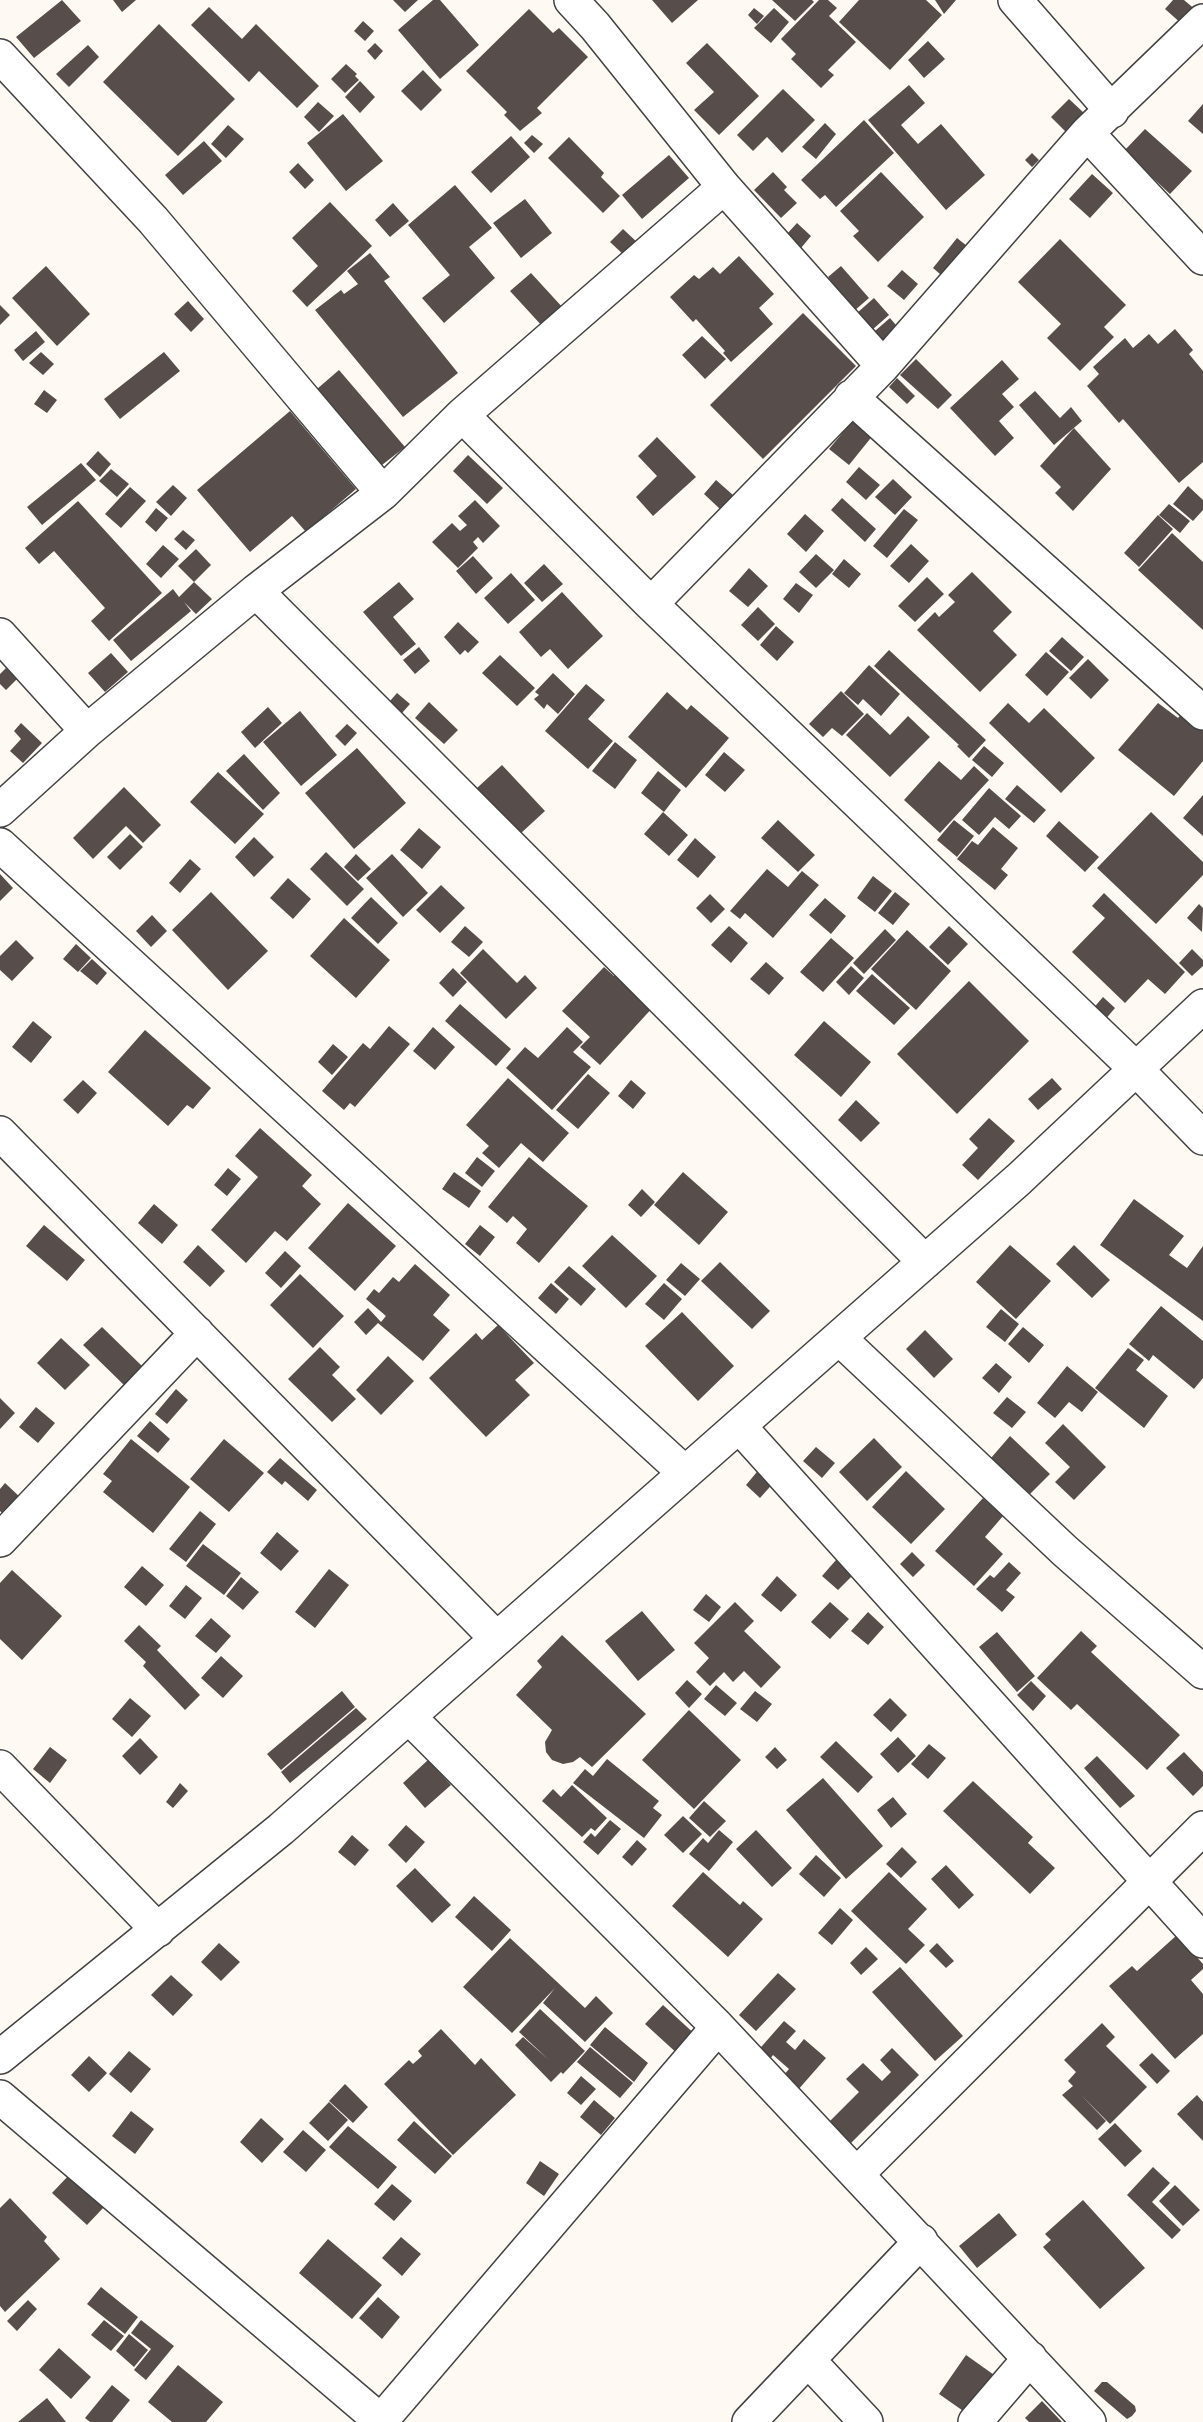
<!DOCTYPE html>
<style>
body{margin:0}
canvas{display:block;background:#fef9f2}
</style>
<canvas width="1203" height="2422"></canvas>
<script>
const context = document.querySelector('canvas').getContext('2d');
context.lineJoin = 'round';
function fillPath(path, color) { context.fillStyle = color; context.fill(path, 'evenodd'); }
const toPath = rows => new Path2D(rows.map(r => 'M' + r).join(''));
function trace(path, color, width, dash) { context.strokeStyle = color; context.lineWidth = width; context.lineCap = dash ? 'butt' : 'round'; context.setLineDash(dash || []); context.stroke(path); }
fillPath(toPath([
 [62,0,81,21,34,58,16,37],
 [113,0,136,0,122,12],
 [393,0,418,0,405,12],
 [433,0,440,0,479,45,440,79,398,30],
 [652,0,698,0,672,23],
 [772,0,812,0,814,2,795,21],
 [819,0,828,0,837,8,829,16,856,42,828,70,834,75,821,88,791,59,796,54,781,39],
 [859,0,926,0,942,15,890,70,839,22],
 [935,0,956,0,944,14],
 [1173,0,1184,0,1197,11,1183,25,1165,9],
 [209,7,242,39,256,24,319,86,297,108,259,71,249,82,191,25],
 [754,8,764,16,757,24,748,15],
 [774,8,789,22,771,43,754,28],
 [529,9,553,33,559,28,588,57,537,108,542,113,520,131,504,115,507,112,466,71],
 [363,21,374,31,365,41,354,31],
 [159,24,235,99,178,156,103,82],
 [928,41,945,59,924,78,908,60],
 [375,43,383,51,375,60,367,51],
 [707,43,759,96,719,135,694,110,714,92,686,63],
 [88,45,99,57,69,87,56,74],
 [346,64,357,74,355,76,359,80,345,93,331,79],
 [423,70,442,90,421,111,401,91],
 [360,81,375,97,360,113,345,97],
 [909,85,925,103,901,125,918,144,941,124,985,175,946,210,868,120],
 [783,89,815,120,782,153,767,137,753,151,737,135],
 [1069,99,1084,113,1066,132,1051,117],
 [318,102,334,116,319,132,304,117],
 [1203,104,1203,134,1188,121],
 [343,114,383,161,346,191,307,143],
 [864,120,894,153,836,207,825,195,820,199,801,180],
 [825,123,836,134,816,159,802,147],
 [228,125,244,139,226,158,211,144],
 [1145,129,1192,171,1170,194,1124,151],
 [532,135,543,144,534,153,524,143],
 [511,136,530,157,491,193,471,172],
 [569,137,604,173,601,177,620,196,603,213,548,158],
 [204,141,222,161,183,195,165,175],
 [1032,153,1039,160,1032,167,1025,160],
 [669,155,689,178,642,219,622,195],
 [298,163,314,180,305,189,289,172],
 [773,172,787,187,784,190,797,203,781,218,754,190],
 [881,172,924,217,878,262,853,236,859,231,840,211],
 [1092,174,1113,193,1090,218,1069,199],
 [455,185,492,228,469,247,495,278,444,323,422,298,450,275,408,225],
 [525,199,552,233,521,258,493,223],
 [330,202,372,246,307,307,292,291,318,266,292,238],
 [393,203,409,221,390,237,375,220],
 [797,223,811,236,801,248,786,235],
 [623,229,639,244,626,257,610,242],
 [957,238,972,250,947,280,933,268],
 [1060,239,1126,305,1104,327,1114,337,1080,371,1047,338,1061,324,1018,282],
 [370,253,390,277,384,281,458,373,403,417,315,310,341,290,344,294,358,284,347,271],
 [739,256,774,294,759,308,773,324,731,362,723,353,725,351,696,319,693,322,670,297,694,275,699,279,713,267,720,274],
 [46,266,90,314,57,346,12,298],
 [841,266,869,298,854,311,828,277],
 [902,270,918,284,904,300,887,286],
 [531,273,564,309,543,327,510,291],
 [874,298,889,315,872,330,857,313],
 [188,301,204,319,191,332,174,314],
 [0,305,10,315,0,325],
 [803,313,856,366,763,459,710,405],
 [890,318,901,331,879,350,868,337],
 [1175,329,1193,350,1189,354,1203,371,1203,462,1179,483,1123,419,1119,423,1087,386,1099,374,1093,367,1125,338,1133,348,1149,334,1158,344],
 [36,331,45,342,23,361,14,350],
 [702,336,726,359,705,379,682,355],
 [41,352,54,364,43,375,29,363],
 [164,352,180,371,120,419,104,399],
 [916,359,952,395,938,409,900,375],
 [1002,360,1019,379,1002,394,1014,407,999,421,1014,438,995,456,950,408],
 [339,370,405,447,382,465,317,389],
 [897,378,915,396,907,404,889,387],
 [44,390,57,400,47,413,34,404],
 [1035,391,1060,418,1071,407,1082,421,1054,445,1019,405],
 [290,411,356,489,306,532,292,516,250,552,197,490],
 [855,418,874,434,849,465,829,449],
 [1074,428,1111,469,1073,511,1055,493,1061,487,1040,466],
 [657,437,696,477,653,516,636,497,657,476,638,456],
 [98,451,111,464,100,477,86,464],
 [468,455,503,488,487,504,453,471],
 [81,463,96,480,42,525,27,507],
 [859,467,880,485,866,500,846,482],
 [111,469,129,484,117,497,99,481],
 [893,479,912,497,895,515,875,497],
 [716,480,733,495,720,509,704,494],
 [173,485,187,498,171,516,156,502],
 [1188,486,1203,500,1203,510,1193,521,1173,504],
 [130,487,146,501,121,528,105,514],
 [842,498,876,529,865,542,831,510],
 [475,500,500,526,483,543,478,537,473,542,478,548,458,568,432,542,452,523,460,531,467,525,458,516],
 [78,501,162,593,109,641,91,621,105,608,54,551,39,564,25,548],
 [1169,504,1190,521,1180,533,1159,515],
 [156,508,168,518,156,532,145,522],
 [904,509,918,520,887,558,873,546],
 [805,514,824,531,806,552,787,534],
 [1158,515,1173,529,1139,567,1124,553],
 [183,530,195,540,186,550,174,539],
 [1172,533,1203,562,1203,630,1138,570],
 [911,544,929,561,909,583,890,566],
 [163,545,179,559,161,578,146,564],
 [196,549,211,565,194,582,178,566],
 [816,554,834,570,816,588,799,572],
 [473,556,493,578,476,594,456,571],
 [844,559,861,574,849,588,832,574],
 [544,564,563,584,542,602,524,583],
 [749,568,768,586,748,607,729,591],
 [972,572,1012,612,993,631,1017,655,980,692,917,630,935,612,939,617,955,602,948,595],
 [511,573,535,600,508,624,484,598],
 [927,577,944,594,915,622,898,606],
 [194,582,212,599,196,614,184,602,191,611,131,661,113,640,173,589,179,597],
 [399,582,414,599,393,617,416,644,401,656,363,612],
 [796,583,813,595,799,613,783,599],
 [562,592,603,636,568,669,550,649,541,657,519,632],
 [758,607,775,624,758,641,741,625],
 [458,622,479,642,468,653,465,650,460,655,444,637],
 [776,626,794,642,777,661,760,645],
 [1062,637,1084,657,1071,671,1049,651],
 [419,647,430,661,415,674,403,660],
 [889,650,986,740,969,758,957,746,959,745,874,666],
 [1046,652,1069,672,1047,696,1025,675],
 [111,653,128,672,105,692,88,673],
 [500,655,535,688,517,706,482,673],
 [1088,659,1109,680,1091,699,1069,678],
 [869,665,900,694,881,716,863,699,858,705,844,693],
 [6,668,17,679,6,690,0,684,0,674],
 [553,673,575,694,558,714,547,704,544,709,534,699,539,695,535,692],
 [586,684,605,700,588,719,613,741,588,769,545,731],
 [841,691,864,714,842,736,832,728,823,737,809,724],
 [667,692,687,710,691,705,729,738,686,788,628,737],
 [397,693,410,704,402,713,390,701],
 [429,702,458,730,444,744,415,718],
 [1008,703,1029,723,1044,708,1095,758,1061,793,989,723],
 [1158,703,1178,718,1185,710,1203,726,1203,761,1174,796,1118,750],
 [268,707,282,723,255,748,241,732],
 [300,711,337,755,301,786,263,742],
 [867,713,890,735,908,716,930,737,890,777,846,735],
 [21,723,42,743,23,763,10,751,21,739,14,731],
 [347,724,357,733,345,746,335,736],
 [615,742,637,760,615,789,592,771],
 [984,746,1004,763,992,777,972,760],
 [357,748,406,803,354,849,305,793],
 [724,752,745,770,725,792,705,775],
 [244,754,280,793,263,810,226,771],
 [939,761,961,780,974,766,989,780,940,833,904,800],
 [502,765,545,811,520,834,477,788],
 [658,771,681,790,664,812,641,793],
 [218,772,264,814,235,844,190,802],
 [1017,785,1046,810,1034,823,1005,799],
 [124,787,161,825,143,843,126,826,93,859,73,838],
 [989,788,1021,816,1009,829,995,817,979,835,962,820],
 [1203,795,1203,836,1183,818],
 [663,812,688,835,669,856,644,834],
 [1151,812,1203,862,1203,875,1156,924,1097,868],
 [778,820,815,855,798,872,761,838],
 [954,820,974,836,957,857,937,840],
 [1059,821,1099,857,1085,872,1046,836],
 [993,827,1018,848,1001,869,1008,875,995,890,957,859,972,841,978,845],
 [419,828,441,847,422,869,400,850],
 [130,834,143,847,120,870,107,857],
 [254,837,274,857,254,877,235,857],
 [695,838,716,857,698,878,677,860],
 [326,852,364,889,347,906,310,869],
 [356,854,371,869,358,881,344,867],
 [392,854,428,893,403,917,366,878],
 [190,859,201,869,180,893,169,883],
 [767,869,788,887,802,871,819,885,773,938,745,913,740,919,730,911],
 [0,874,13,888,0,901],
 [873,876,892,891,875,912,857,898],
 [288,878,311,899,293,919,270,898],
 [441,885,465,908,440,933,416,910],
 [211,892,268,951,228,990,172,930],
 [895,892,910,904,893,925,878,913],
 [1104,893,1185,972,1165,994,1148,979,1125,1003,1072,952,1105,918,1092,906],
 [710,894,725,909,711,923,696,908],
 [371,897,398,923,378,944,351,918],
 [825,898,846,916,831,934,809,915],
 [1199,904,1203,908,1202,932,1187,918],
 [152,915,167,931,151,947,136,931],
 [344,918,390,960,356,998,310,956],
 [465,926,483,942,469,957,451,942],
 [729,926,748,943,731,963,711,945],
 [949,926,968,944,948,965,929,947],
 [885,929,896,940,864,974,853,963],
 [907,930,951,971,916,1010,871,969],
 [831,938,854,958,823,992,800,972],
 [16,940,34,958,12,981,0,970,0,956],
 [76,944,91,958,78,972,63,959],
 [483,949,517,983,525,975,537,988,506,1019,460,973],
 [1192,949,1203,960,1203,966,1192,976,1179,963],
 [92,959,107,973,97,985,80,971],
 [766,962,784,978,769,995,750,979],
 [851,966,864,978,849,995,836,982],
 [604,967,614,976,618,971,655,1005,600,1065,580,1047,590,1037,562,1011],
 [453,968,467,982,453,997,439,983],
 [872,974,910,1008,894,1025,856,991],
 [969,981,1029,1041,957,1114,897,1054],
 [1103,997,1115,1008,1104,1021,1091,1011],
 [460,1004,511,1049,496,1066,445,1021],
 [33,1021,52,1037,31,1063,12,1047],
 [824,1021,871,1062,841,1097,794,1055],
 [389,1026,410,1044,355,1107,350,1103,344,1110,322,1091,363,1043,370,1049],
 [433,1027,455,1047,435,1070,413,1051],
 [567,1027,583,1042,573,1052,591,1067,552,1110,506,1068,525,1047,538,1058],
 [145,1030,211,1088,193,1109,187,1105,168,1126,108,1072],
 [333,1044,348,1057,332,1075,318,1062],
 [588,1074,610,1093,578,1129,556,1110],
 [508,1078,569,1133,543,1162,521,1143,499,1168,482,1153,489,1146,466,1125],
 [1052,1078,1062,1089,1038,1110,1028,1099],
 [83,1080,97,1093,78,1114,63,1100],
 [631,1080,646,1093,633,1109,618,1096],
 [856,1100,880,1123,861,1142,838,1120],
 [989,1118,1015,1141,978,1180,962,1165,978,1148,969,1139],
 [260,1128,312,1175,302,1186,321,1204,287,1241,275,1231,246,1263,211,1230,258,1177,235,1156],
 [477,1157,495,1171,482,1187,465,1173],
 [529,1157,588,1206,539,1263,516,1243,527,1229,513,1216,507,1223,488,1207],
 [228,1168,241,1179,227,1196,214,1185],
 [454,1172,481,1191,469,1208,442,1189],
 [683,1172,728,1212,699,1245,654,1205],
 [642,1189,655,1202,641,1217,628,1205],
 [1134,1199,1184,1236,1169,1255,1187,1268,1203,1246,1203,1321,1100,1245],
 [348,1203,396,1246,355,1291,308,1248],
 [154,1204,178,1225,162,1244,138,1223],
 [44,1225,85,1260,67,1281,26,1246],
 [480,1225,495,1237,480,1256,465,1244],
 [612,1235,657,1276,626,1308,582,1266],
 [198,1245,225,1271,210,1287,183,1262],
 [1010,1245,1051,1281,1016,1319,976,1282],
 [1074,1245,1110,1280,1092,1298,1056,1264],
 [285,1251,301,1266,281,1288,265,1273],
 [720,1262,770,1311,752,1329,701,1281],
 [681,1263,700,1279,685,1296,666,1280],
 [415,1264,450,1295,433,1315,450,1330,423,1361,378,1323,366,1335,354,1322,368,1308,381,1322,386,1316,366,1299,374,1289,379,1293,393,1277,399,1282],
 [569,1266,596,1289,581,1306,554,1282],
 [300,1274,344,1316,313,1348,270,1305],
 [551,1283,569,1299,556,1314,538,1298],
 [664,1283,682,1299,664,1320,645,1304],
 [1161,1306,1203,1341,1203,1378,1194,1389,1153,1355,1149,1361,1129,1344],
 [1001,1309,1019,1324,1005,1342,986,1327],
 [682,1312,734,1366,698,1401,645,1346],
 [498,1325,534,1363,515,1380,530,1395,486,1437,429,1378,476,1333,482,1340],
 [102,1327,142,1366,124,1385,83,1345],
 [1023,1327,1044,1345,1029,1363,1008,1344],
 [925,1330,953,1359,934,1378,906,1349],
 [61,1338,90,1365,65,1390,37,1363],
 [320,1347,340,1367,332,1375,356,1399,332,1422,288,1379],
 [1128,1348,1144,1360,1136,1370,1168,1396,1144,1428,1095,1388],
 [388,1356,414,1381,381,1415,356,1390],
 [996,1363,1012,1377,999,1393,982,1378],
 [1067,1366,1098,1392,1082,1412,1069,1402,1055,1418,1037,1403],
 [176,1389,188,1400,167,1424,155,1414],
 [1007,1397,1026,1412,1012,1428,993,1413],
 [0,1398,15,1413,0,1429],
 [36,1407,55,1423,38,1443,19,1427],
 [150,1421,170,1439,158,1453,137,1436],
 [1063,1424,1106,1467,1074,1500,1055,1482,1070,1467,1045,1443],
 [1010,1436,1050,1474,1030,1494,991,1458],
 [874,1438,902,1467,867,1501,839,1472],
 [131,1439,190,1487,153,1533,103,1492,112,1481,103,1474],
 [224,1439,264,1473,229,1512,190,1479],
 [816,1447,835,1463,822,1478,803,1461],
 [280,1458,317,1490,308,1501,285,1481,282,1485,267,1472],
 [761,1467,776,1480,760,1498,746,1485],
 [906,1471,945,1509,911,1544,872,1507],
 [5,1483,21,1498,4,1515,0,1511,0,1489],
 [983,1498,1003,1516,985,1537,1003,1554,974,1586,935,1551],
 [200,1511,216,1524,186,1562,169,1549],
 [277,1532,299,1551,281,1571,260,1553],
 [203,1544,241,1573,224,1595,186,1566],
 [912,1552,925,1565,913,1577,900,1564],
 [836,1560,852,1576,838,1590,822,1576],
 [1009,1562,1021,1573,1006,1590,1015,1597,1002,1612,976,1589,990,1575,994,1578],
 [142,1566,164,1585,146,1606,124,1587],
 [329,1569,349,1585,315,1628,295,1612],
 [12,1570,62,1616,22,1660,0,1639,0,1583],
 [777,1576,797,1595,781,1612,761,1595],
 [241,1577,259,1592,243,1610,226,1596],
 [186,1585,202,1598,185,1619,169,1606],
 [706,1594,721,1607,709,1622,693,1610],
 [735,1602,754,1621,744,1631,781,1667,761,1688,744,1671,733,1682,724,1672,710,1686,696,1672,709,1658,694,1643],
 [830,1602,849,1619,830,1639,811,1622],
 [642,1611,675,1650,638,1681,605,1641],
 [868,1612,884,1627,868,1645,851,1631],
 [211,1618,231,1636,216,1653,195,1636],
 [139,1625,161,1646,157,1650,200,1695,185,1710,143,1666,146,1662,124,1641],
 [1081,1631,1097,1646,1091,1652,1180,1735,1147,1770,1077,1704,1071,1710,1037,1678],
 [997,1632,1035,1676,1017,1692,979,1647],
 [562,1635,646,1714,592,1767,580,1757,573,1762,563,1764,552,1760,546,1752,545,1742,552,1730,516,1695,542,1667,537,1661],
 [221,1656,243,1676,223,1698,201,1678],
 [687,1680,702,1694,689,1708,675,1693],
 [1031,1681,1046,1696,1033,1711,1017,1695],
 [716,1685,737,1703,725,1716,704,1699],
 [342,1691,355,1707,281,1770,267,1754],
 [755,1691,772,1704,757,1722,740,1709],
 [130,1698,151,1716,132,1737,112,1719],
 [890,1698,907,1715,891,1732,873,1715],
 [356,1708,367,1719,290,1783,281,1772],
 [689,1710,741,1760,694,1809,642,1760],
 [898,1737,916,1756,898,1773,880,1754],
 [140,1738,158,1757,140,1775,122,1756],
 [836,1741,873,1777,858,1793,820,1757],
 [929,1744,946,1758,928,1779,911,1764],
 [50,1747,67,1760,50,1783,33,1769],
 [775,1747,787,1760,777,1769,765,1757],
 [1184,1752,1203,1772,1203,1786,1193,1796,1166,1768],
 [1097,1756,1135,1796,1120,1808,1084,1768],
 [607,1759,659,1801,653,1808,662,1815,644,1838,573,1783,585,1769,593,1776],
 [428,1760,451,1785,425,1808,403,1783],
 [823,1778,883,1846,846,1879,786,1810],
 [973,1781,1033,1837,1028,1843,1055,1868,1030,1894,943,1811],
 [180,1783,188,1791,173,1808,166,1802],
 [572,1785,607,1818,595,1831,591,1828,582,1837,542,1801,553,1789,561,1797],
 [893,1797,907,1814,891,1828,877,1810],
 [704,1801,726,1821,710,1837,689,1818],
 [683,1816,702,1834,683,1853,664,1835],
 [610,1820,621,1829,598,1855,583,1842,591,1833,595,1837],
 [406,1825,425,1842,406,1863,388,1845],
 [719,1830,733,1842,709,1871,689,1854,703,1838,708,1843],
 [756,1830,792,1868,772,1887,736,1849],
 [352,1835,369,1850,355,1866,338,1852],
 [637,1840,647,1849,632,1866,622,1857],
 [902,1847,917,1862,901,1878,886,1864],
 [816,1855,841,1878,824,1897,799,1874],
 [946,1865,974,1895,959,1909,931,1879],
 [415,1868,451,1905,432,1923,396,1886],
 [703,1872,740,1905,743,1901,763,1919,728,1957,672,1906],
 [889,1872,927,1909,908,1929,925,1945,906,1964,851,1911],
 [474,1896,511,1930,492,1951,455,1917],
 [840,1908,853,1920,832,1945,818,1933],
 [1177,1935,1203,1964,1203,1969,1191,1980,1203,1994,1203,2034,1175,2059,1109,1986,1132,1966,1137,1971],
 [510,1938,585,2008,596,1996,613,2013,585,2042,543,2003,555,1988,512,2033,463,1987],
 [219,1943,240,1962,221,1981,201,1962],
 [937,1943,954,1961,946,1968,929,1951],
 [866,1947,878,1959,861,1975,850,1963],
 [900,1967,963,2036,935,2061,872,1992],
 [778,1973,796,1989,756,2031,739,2015],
 [171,1975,193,1995,173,2016,151,1995],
 [663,2005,698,2037,680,2056,645,2024],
 [540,2009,585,2051,563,2074,561,2072,551,2082,515,2045,523,2037,549,2060,519,2032],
 [784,2021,796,2031,786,2042,795,2050,804,2039,826,2058,797,2091,782,2077,789,2069,773,2055,766,2064,755,2054],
 [1102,2023,1115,2037,1106,2046,1147,2087,1110,2124,1081,2095,1106,2121,1097,2130,1062,2095,1073,2086,1068,2081,1076,2072,1064,2060],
 [605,2027,648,2063,634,2082,590,2045],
 [441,2029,475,2065,481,2058,516,2095,453,2155,384,2084,409,2060,413,2064,422,2056,418,2051],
 [590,2047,633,2083,620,2098,577,2062],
 [892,2048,919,2075,848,2146,827,2124,859,2092,846,2079,863,2063,882,2081,891,2072,880,2060],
 [129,2051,151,2069,131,2093,109,2074],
 [1152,2053,1170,2071,1157,2084,1139,2065],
 [89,2056,107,2073,89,2092,71,2075],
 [581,2076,596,2089,581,2105,567,2093],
 [345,2084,368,2107,353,2123,329,2101],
 [1197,2095,1203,2102,1203,2141,1177,2114],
 [594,2100,615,2118,601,2135,580,2117],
 [329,2102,348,2120,328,2141,309,2123],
 [131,2111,154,2129,135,2154,112,2136],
 [261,2118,284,2139,262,2163,240,2142],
 [414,2121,452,2156,435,2174,397,2140],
 [1115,2123,1142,2151,1125,2167,1098,2139],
 [348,2126,397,2167,378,2189,329,2147],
 [303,2130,326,2150,306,2172,283,2152],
 [540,2161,559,2174,544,2196,526,2183],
 [1153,2167,1170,2183,1152,2202,1181,2230,1172,2239,1127,2195],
 [69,2175,104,2207,87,2225,52,2193],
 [392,2184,412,2201,394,2221,374,2204],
 [1175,2185,1200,2210,1183,2226,1159,2201],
 [10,2198,47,2237,44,2241,60,2259,5,2312,0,2306,0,2208],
 [1083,2200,1145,2268,1100,2309,1043,2247,1051,2240,1045,2234],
 [999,2213,1017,2235,977,2268,959,2246],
 [401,2237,421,2254,402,2276,382,2258],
 [328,2239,382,2285,352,2319,299,2273],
 [101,2287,138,2317,125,2334,87,2304],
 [378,2297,400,2317,382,2339,359,2318],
 [28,2300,37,2309,17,2331,7,2321],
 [104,2320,124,2336,111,2351,91,2335],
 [141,2320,174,2346,146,2380,134,2370,151,2349,131,2333],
 [129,2334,148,2350,134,2367,116,2351],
 [59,2348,91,2377,71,2399,39,2370],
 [966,2355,997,2377,969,2415,939,2394],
 [178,2365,223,2402,206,2422,172,2422,148,2402],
 [1102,2382,1107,2382,1135,2406,1136,2411,1132,2416,1127,2419,1094,2391],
 [112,2385,130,2400,112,2422,90,2422,85,2418],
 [47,2398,66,2422,18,2422],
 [1042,2401,1062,2422,1029,2422,1025,2418]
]), '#574e4c');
const minor = toPath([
 [571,0,595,26,724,187,883,366],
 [1015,0,1112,111],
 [0,56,153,220,383,493],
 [1087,133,1203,258],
 [851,397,1203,713],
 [462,415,651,604,1136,1069,1203,1138],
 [256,591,925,1262],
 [651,604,883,366,1087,133,1203,21],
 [0,635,87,731],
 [0,810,87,731,256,591,383,493,462,415,724,187],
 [0,845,685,1473],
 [0,1133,497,1639],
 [839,1338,1065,1551,1203,1672],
 [739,1426,1203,1941],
 [0,1540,197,1333],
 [409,1717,718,2027,1089,2422],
 [0,1767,158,1930],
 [0,2057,281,1829,1019,1179,1203,1006],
 [0,2097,382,2422],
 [858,2173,1203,1828],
 [808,2360,866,2422],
 [380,2422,718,2027],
 [749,2422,921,2241],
 [975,2422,1030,2358]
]);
trace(minor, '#424242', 36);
trace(minor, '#fff', 33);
</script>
